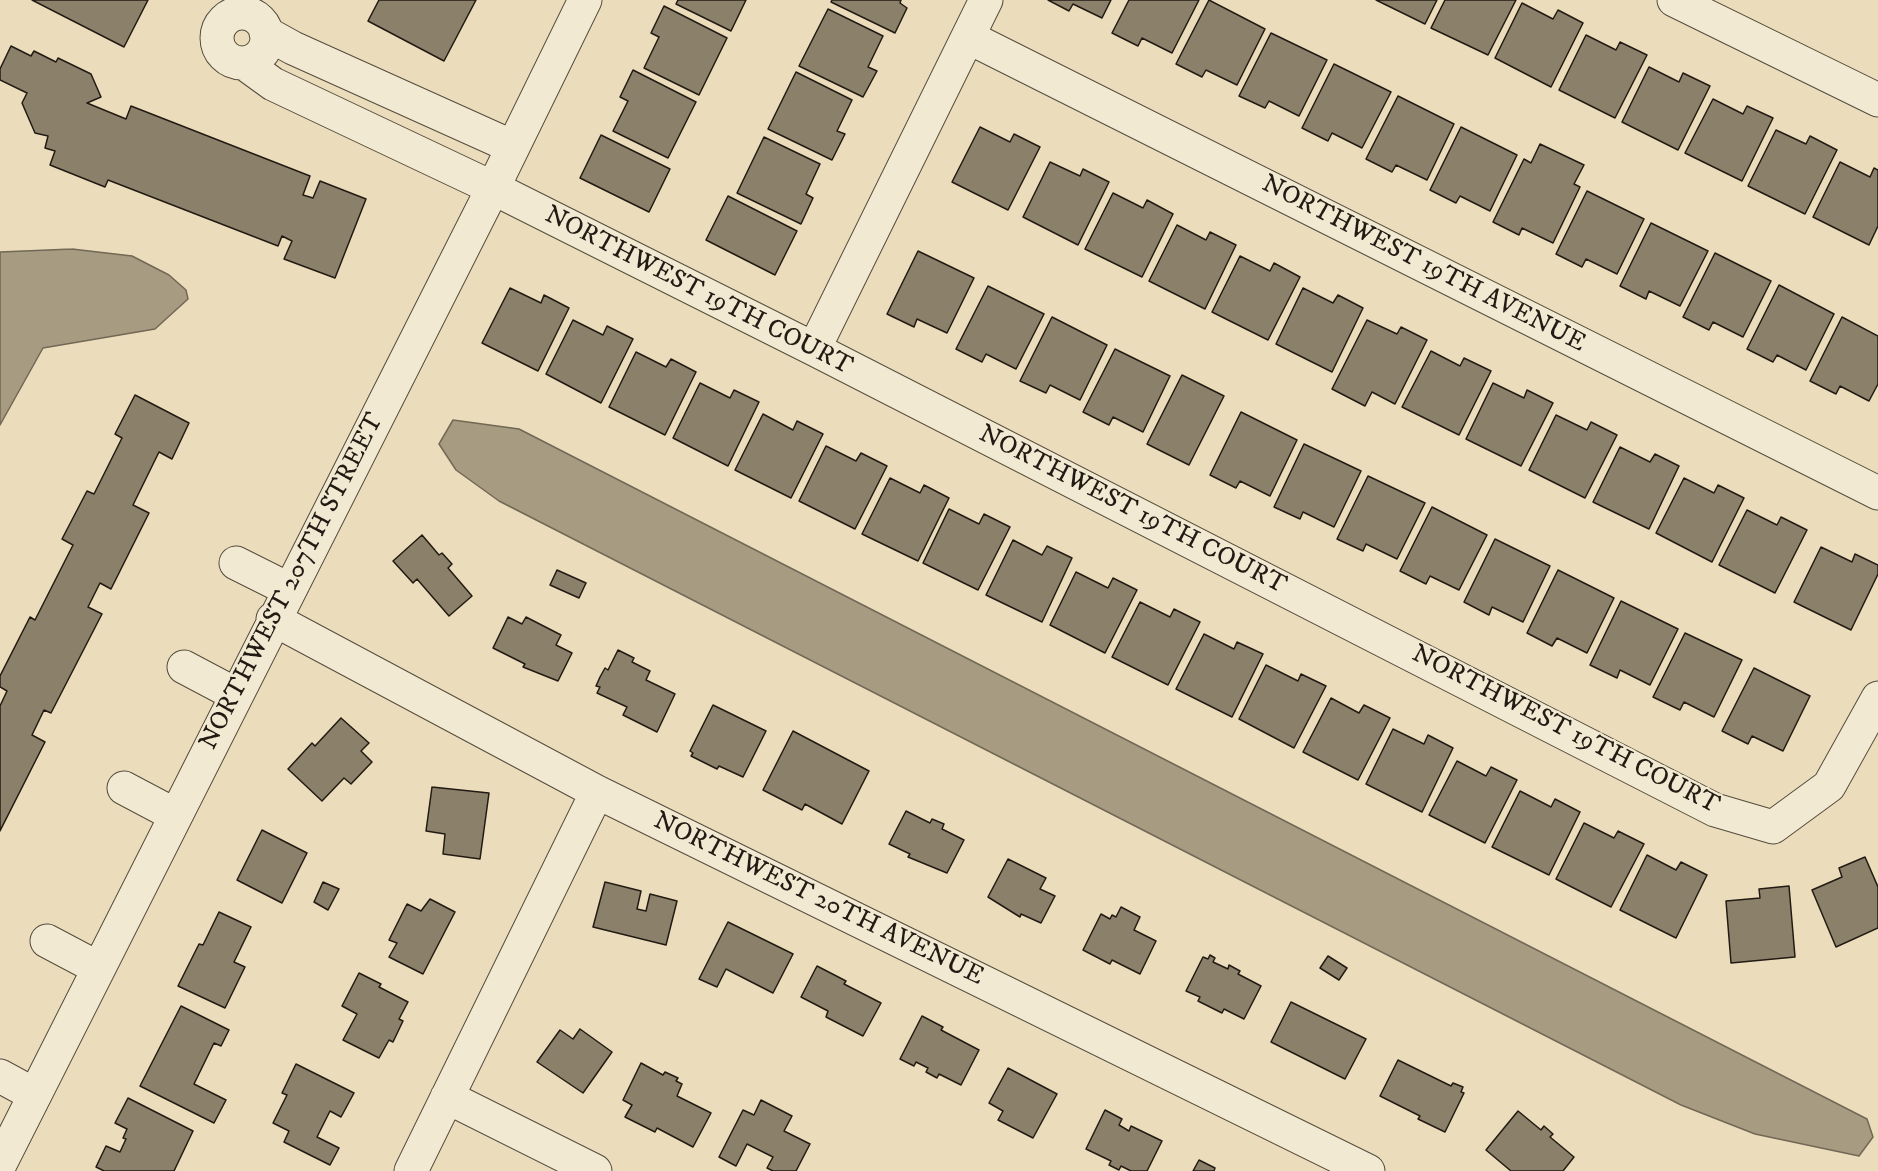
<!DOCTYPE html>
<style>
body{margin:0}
canvas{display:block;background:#ebddbb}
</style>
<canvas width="1878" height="1171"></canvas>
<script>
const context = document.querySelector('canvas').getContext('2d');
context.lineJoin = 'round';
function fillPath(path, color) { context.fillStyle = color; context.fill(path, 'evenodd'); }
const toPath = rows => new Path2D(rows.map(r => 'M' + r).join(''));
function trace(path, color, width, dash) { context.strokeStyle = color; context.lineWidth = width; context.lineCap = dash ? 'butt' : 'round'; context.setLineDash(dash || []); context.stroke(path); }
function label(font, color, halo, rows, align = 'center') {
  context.font = font + ' "IM FELL DW Pica",serif'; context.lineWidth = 4.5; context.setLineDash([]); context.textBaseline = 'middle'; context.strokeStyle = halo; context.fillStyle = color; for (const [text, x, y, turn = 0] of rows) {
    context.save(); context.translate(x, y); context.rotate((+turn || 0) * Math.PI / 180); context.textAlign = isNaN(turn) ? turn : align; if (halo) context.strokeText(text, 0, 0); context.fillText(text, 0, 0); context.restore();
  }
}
const water = toPath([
 [72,249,132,256,169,275,186,290,188,299,155,329,43,348,0,425,0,252,72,249],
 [453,420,519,429,1867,1119,1873,1137,1859,1156,1755,1134,1681,1105,499,501,456,470,439,444,453,420]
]);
fillPath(water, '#a79b82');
trace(water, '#726856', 1.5);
const building = toPath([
 [32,0,148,0,124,47,32,0],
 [379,0,476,0,444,61,368,21,379,0],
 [678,0,746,0,731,31,676,4,678,0],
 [832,0,901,0,900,3,907,8,895,33,831,2,832,0],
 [1048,0,1111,0,1102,18,1073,4,1069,11,1048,0],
 [1129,0,1199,0,1172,53,1142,38,1138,46,1112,33,1129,0],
 [1209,0,1265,29,1237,85,1206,70,1202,77,1176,64,1209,0],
 [1376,0,1437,0,1425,24,1376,0],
 [1445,0,1516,0,1488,55,1431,28,1445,0],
 [1522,3,1553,19,1558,10,1583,23,1551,87,1495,58,1522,3],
 [664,6,727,38,699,95,644,68,659,37,651,33,664,6],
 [828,9,883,36,868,67,877,71,863,97,799,66,828,9],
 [1271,33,1327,60,1299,116,1269,101,1265,108,1239,96,1271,33],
 [1586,35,1616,50,1620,42,1647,55,1615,118,1559,90,1586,35],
 [11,46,31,56,34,51,56,62,58,58,91,74,101,97,87,103,126,119,131,106,310,176,303,195,313,198,320,181,366,199,335,278,284,259,292,241,282,236,278,246,108,180,105,187,50,165,55,151,45,148,48,136,35,133,22,103,27,93,0,80,0,69,11,46],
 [1334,64,1391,92,1362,148,1332,133,1328,141,1302,128,1334,64],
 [1649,67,1679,82,1683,73,1710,86,1678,150,1622,122,1649,67],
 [633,70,696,102,668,158,613,131,628,101,620,97,633,70],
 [796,72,852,100,837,131,845,134,832,160,768,129,796,72],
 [1398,96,1454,124,1427,180,1396,165,1392,172,1366,159,1398,96],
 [1713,99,1743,114,1747,106,1773,118,1742,181,1685,153,1713,99],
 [980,127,1010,142,1014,134,1040,147,1008,210,952,182,980,127],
 [1461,127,1517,155,1490,211,1460,196,1456,203,1430,190,1461,127],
 [1776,130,1806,144,1810,136,1837,150,1805,214,1748,186,1776,130],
 [601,135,670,169,649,212,580,178,601,135],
 [764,137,820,164,806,194,813,198,801,224,737,193,764,137],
 [1540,144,1584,165,1574,184,1580,187,1553,243,1522,228,1519,235,1493,222,1524,159,1531,163,1540,144],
 [1050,162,1080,176,1083,169,1109,182,1078,245,1023,217,1050,162],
 [1840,162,1870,177,1874,168,1878,170,1878,226,1869,245,1813,217,1840,162],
 [1587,191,1644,219,1617,274,1586,259,1582,267,1556,254,1587,191],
 [1113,193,1143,208,1147,200,1173,214,1142,277,1085,249,1113,193],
 [728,196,797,231,775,275,706,240,728,196],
 [1651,223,1708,251,1680,306,1649,291,1646,299,1620,286,1651,223],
 [1177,225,1206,240,1210,232,1236,245,1205,309,1149,281,1177,225],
 [918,251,974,278,947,333,917,319,914,327,887,314,918,251],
 [1715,253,1771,281,1743,337,1713,322,1709,330,1683,317,1715,253],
 [1240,256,1270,271,1274,263,1300,277,1268,340,1212,312,1240,256],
 [1779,285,1834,314,1806,370,1777,355,1773,362,1747,349,1779,285],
 [988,286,1044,314,1016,369,986,354,982,362,956,349,988,286],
 [510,288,541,303,544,295,569,308,538,371,482,343,510,288],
 [1303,288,1333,303,1338,295,1363,308,1332,372,1276,344,1303,288],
 [1052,317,1107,345,1080,400,1050,385,1046,393,1020,381,1052,317],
 [1842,317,1878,336,1878,384,1869,401,1840,386,1836,394,1810,381,1842,317],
 [573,320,603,335,607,326,633,339,601,403,546,374,573,320],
 [1367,320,1397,334,1401,327,1427,340,1395,404,1372,392,1365,406,1332,389,1367,320],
 [1115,349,1170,376,1143,432,1113,417,1109,425,1083,412,1115,349],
 [1431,351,1460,366,1464,358,1491,371,1459,435,1402,407,1431,351],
 [636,352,666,367,671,359,696,372,665,435,609,407,636,352],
 [1182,375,1224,396,1189,465,1147,444,1182,375],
 [700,383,730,398,734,390,759,402,728,466,673,438,700,383],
 [1493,383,1524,398,1527,390,1553,403,1521,466,1466,439,1493,383],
 [135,395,189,423,172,459,159,452,133,505,149,513,111,589,100,583,88,607,102,614,51,713,44,710,32,735,45,742,0,831,0,706,7,691,0,687,0,676,30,617,35,620,73,545,62,539,87,491,94,494,122,438,115,434,135,395],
 [1241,412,1297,440,1270,496,1240,481,1236,488,1210,475,1241,412],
 [763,414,793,430,797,421,823,434,791,498,735,470,763,414],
 [1556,415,1587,430,1591,422,1617,435,1585,498,1529,470,1556,415],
 [1304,444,1361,471,1334,527,1303,512,1300,519,1274,507,1304,444],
 [826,446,856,461,861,453,887,466,855,529,799,501,826,446],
 [1620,447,1650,462,1655,454,1679,466,1649,529,1593,502,1620,447],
 [1368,476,1425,503,1397,559,1366,544,1363,551,1337,539,1368,476],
 [890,478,920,493,924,485,949,498,918,561,862,534,890,478],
 [1684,478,1714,493,1718,485,1744,498,1712,562,1656,533,1684,478],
 [1432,507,1487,535,1459,590,1430,576,1426,584,1400,571,1432,507],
 [949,509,979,524,984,514,1010,527,978,590,923,563,949,509],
 [1747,510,1777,525,1781,517,1807,530,1775,593,1719,565,1747,510],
 [422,535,439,555,442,553,452,564,448,568,472,596,449,616,417,579,413,583,393,561,422,535],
 [1495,539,1550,566,1523,622,1492,607,1489,615,1464,602,1495,539],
 [1013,540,1042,555,1047,546,1072,558,1042,622,986,595,1013,540],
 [1821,547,1852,562,1855,554,1878,565,1878,574,1851,630,1794,602,1821,547],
 [557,570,586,583,579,598,550,585,557,570],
 [1558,570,1614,598,1587,653,1557,638,1552,646,1527,633,1558,570],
 [1076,572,1108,588,1113,578,1137,590,1105,653,1050,625,1076,572],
 [1621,601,1678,629,1650,685,1620,670,1617,678,1590,665,1621,601],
 [1140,602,1170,617,1174,609,1200,622,1168,685,1112,657,1140,602],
 [508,617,522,624,526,617,561,635,556,645,572,653,558,681,523,667,525,664,493,648,508,617],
 [1685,633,1742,660,1714,717,1684,702,1680,710,1653,697,1685,633],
 [1204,634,1234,649,1237,642,1263,654,1232,717,1176,689,1204,634],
 [618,650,634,658,632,662,650,671,646,680,675,694,657,732,623,715,627,707,597,693,600,687,596,686,600,677,605,668,608,670,618,650],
 [1266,665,1298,681,1301,674,1326,686,1294,748,1239,719,1266,665],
 [1754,668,1810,696,1783,751,1752,736,1748,744,1722,731,1754,668],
 [1331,698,1359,713,1364,705,1390,718,1358,780,1303,752,1331,698],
 [713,705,766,731,743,777,719,766,717,769,691,756,693,753,690,751,713,705],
 [341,718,369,743,361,751,372,762,351,784,344,778,322,801,288,769,312,743,315,746,341,718],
 [1393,729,1424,744,1428,735,1453,748,1422,812,1366,784,1393,729],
 [793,731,869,771,842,824,805,804,802,810,763,790,793,731],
 [1457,761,1486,776,1491,767,1517,780,1485,843,1429,815,1457,761],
 [432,787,489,793,480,859,443,854,445,834,426,831,432,787],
 [1520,791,1551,807,1555,799,1580,812,1549,875,1492,847,1520,791],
 [906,811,930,823,932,819,944,824,942,829,964,840,947,873,908,857,910,854,889,844,906,811],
 [1584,823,1614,838,1618,831,1644,844,1611,907,1556,879,1584,823],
 [262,830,307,853,282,903,237,880,262,830],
 [1647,855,1676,870,1681,862,1707,875,1676,938,1620,910,1647,855],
 [1865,857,1878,887,1878,928,1836,947,1812,890,1842,877,1839,868,1865,857],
 [1008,859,1046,878,1040,889,1055,896,1041,923,1021,914,1020,917,988,897,1008,859],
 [323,882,339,889,328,910,314,902,323,882],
 [605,882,641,891,637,909,646,911,650,894,677,901,666,945,593,927,605,882],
 [1789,886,1795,957,1731,963,1726,901,1760,898,1759,889,1789,886],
 [430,899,455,912,423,974,389,957,397,943,389,940,407,904,421,911,430,899],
 [1121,907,1140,917,1134,930,1156,941,1140,974,1112,960,1110,964,1083,950,1101,914,1110,919,1112,915,1116,917,1121,907],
 [219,912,251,927,234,962,245,967,225,1008,178,986,199,944,203,945,219,912],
 [728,922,793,954,773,993,726,969,717,987,699,979,728,922],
 [1210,955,1215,958,1213,962,1228,969,1229,965,1240,971,1238,974,1261,986,1244,1019,1224,1009,1222,1013,1198,1001,1200,997,1186,991,1203,957,1208,959,1210,955],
 [1328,956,1347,968,1339,980,1320,968,1328,956],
 [817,966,846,981,844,984,881,1003,863,1036,826,1017,828,1011,801,997,817,966],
 [359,973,381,984,379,987,408,1002,399,1019,403,1021,393,1042,389,1040,379,1058,343,1040,357,1014,342,1006,359,973],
 [1291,1002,1366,1039,1345,1079,1271,1042,1291,1002],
 [181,1006,229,1030,221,1046,214,1043,194,1084,226,1100,214,1123,140,1086,181,1006],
 [922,1016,943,1027,941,1030,979,1050,961,1085,939,1074,937,1078,926,1072,928,1068,916,1062,914,1066,900,1059,922,1016],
 [580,1029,612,1052,583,1093,537,1062,560,1030,573,1039,580,1029],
 [1398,1060,1451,1086,1453,1083,1463,1087,1461,1092,1464,1093,1445,1132,1418,1119,1420,1116,1380,1096,1398,1060],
 [641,1063,663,1075,665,1072,678,1078,676,1081,682,1084,677,1096,711,1113,693,1147,657,1128,655,1132,625,1117,632,1105,623,1100,641,1063],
 [296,1064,354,1093,341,1117,330,1111,317,1137,339,1148,330,1165,284,1142,289,1131,273,1123,287,1095,282,1093,296,1064],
 [1008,1068,1057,1094,1033,1138,998,1120,1003,1111,989,1103,1008,1068],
 [128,1098,193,1131,174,1171,104,1171,96,1167,106,1146,120,1152,126,1139,123,1138,127,1129,115,1123,128,1098],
 [761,1100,792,1116,784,1131,810,1144,796,1171,773,1171,767,1168,773,1157,747,1144,736,1166,719,1157,743,1110,754,1115,761,1100],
 [1105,1110,1122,1119,1119,1125,1129,1131,1131,1126,1162,1141,1147,1171,1131,1171,1121,1166,1119,1170,1109,1165,1111,1161,1086,1149,1105,1110],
 [1518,1111,1541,1130,1544,1126,1553,1134,1550,1137,1574,1157,1563,1171,1511,1171,1486,1150,1518,1111],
 [1199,1160,1215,1168,1214,1171,1193,1171,1199,1160]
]);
fillPath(building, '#8b806a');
trace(building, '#231b13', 1.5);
const minor = toPath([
 [1674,0,1878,100],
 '217 38a25 25 0 1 1 50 0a25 25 0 1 1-50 0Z',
 [266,33,293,48,513,147],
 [968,37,1878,493],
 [244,63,273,84,493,188,814,349,1715,810,1773,827,1829,786,1878,698],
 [814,349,986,0],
 [236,563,288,589],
 [273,619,597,792,1368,1171],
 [184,667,235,694],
 [124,788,175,815],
 [47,941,98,968],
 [0,1076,35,1095],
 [447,1097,595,1171],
 [0,1164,493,188,585,0],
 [411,1171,597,792]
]);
trace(minor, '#554c3d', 35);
trace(minor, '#f2e9d3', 33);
label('26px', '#231b13', '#f2e9d3', [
 ["NORTHWEST 19TH AVENUE",1423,265,27],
 ["NORTHWEST 19TH COURT",698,292,27],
 ["NORTHWEST 19TH COURT",1132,511,27],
 ["NORTHWEST 207TH STREET",293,582,-63],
 ["NORTHWEST 19TH COURT",1565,731,27],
 ["NORTHWEST 20TH AVENUE",818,900,26]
]);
</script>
